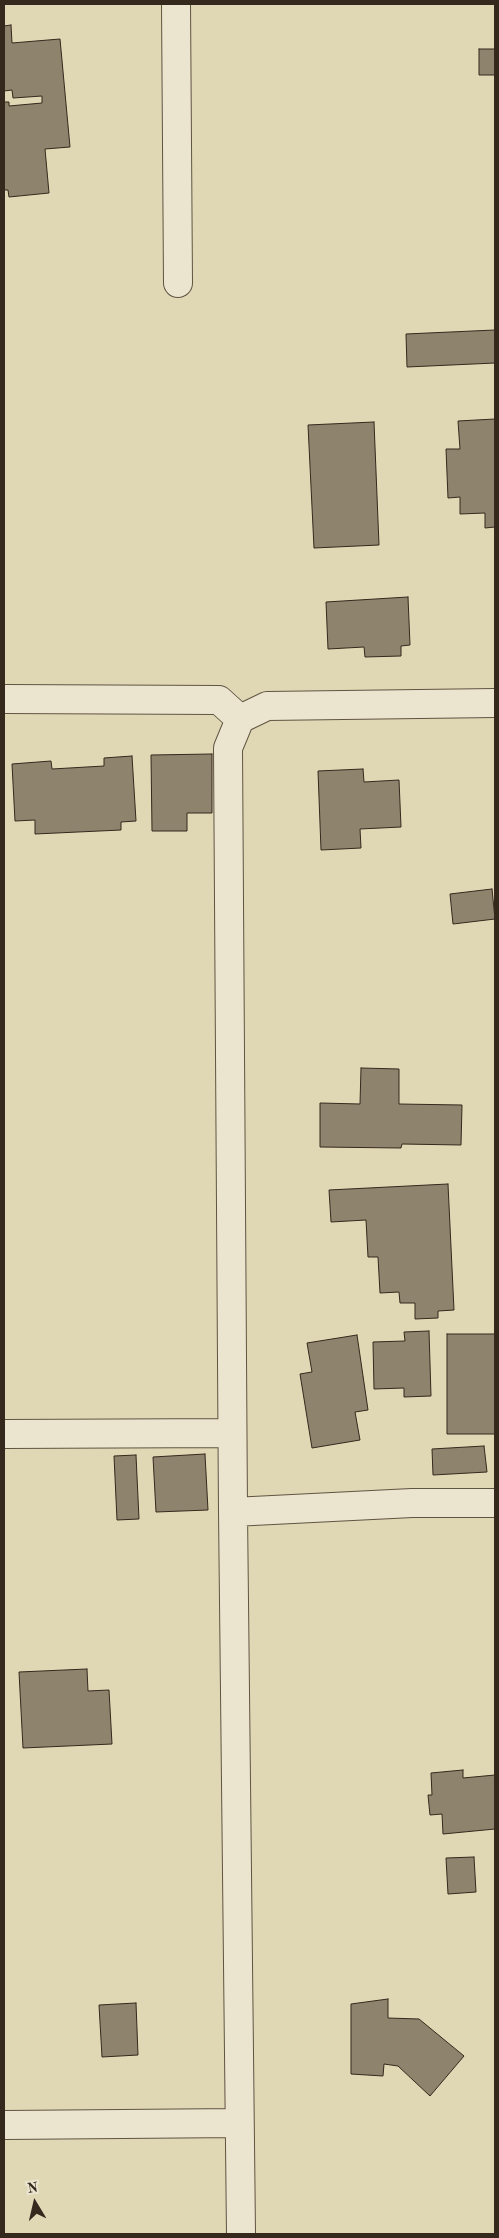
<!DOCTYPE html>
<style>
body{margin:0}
#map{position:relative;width:499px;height:2238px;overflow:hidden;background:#e0d7b5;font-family:"Old Standard TT",serif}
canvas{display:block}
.frame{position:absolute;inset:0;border:5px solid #35281c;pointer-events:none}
.north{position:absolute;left:10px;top:2178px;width:50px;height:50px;-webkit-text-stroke:4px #ebe5cf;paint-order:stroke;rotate:351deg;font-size:14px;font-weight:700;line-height:20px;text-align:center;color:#35281c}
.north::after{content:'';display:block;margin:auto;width:18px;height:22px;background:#35281c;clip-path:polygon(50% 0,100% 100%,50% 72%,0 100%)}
</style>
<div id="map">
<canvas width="499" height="2238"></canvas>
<div class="frame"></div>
<div class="north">N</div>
</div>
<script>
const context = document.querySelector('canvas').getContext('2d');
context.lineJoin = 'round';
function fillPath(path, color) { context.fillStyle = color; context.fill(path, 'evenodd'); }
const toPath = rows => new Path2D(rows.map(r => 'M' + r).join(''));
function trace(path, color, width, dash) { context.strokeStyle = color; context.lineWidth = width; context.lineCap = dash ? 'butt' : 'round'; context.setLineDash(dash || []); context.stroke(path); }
const building = toPath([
 [11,25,12,43,60,39,70,147,45,149,49,193,9,197,8,190,4,190,4,102,9,102,9,106,42,103,42,96,13,98,12,90,4,91,4,26,11,25],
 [479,49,495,49,495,75,479,75,479,49],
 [495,330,495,363,407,367,406,334,495,330],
 [495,419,495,527,485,528,485,513,460,514,460,497,448,498,446,449,460,449,458,421,495,419],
 [374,422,379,545,314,548,308,425,374,422],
 [408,597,410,645,401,646,401,656,365,657,364,647,328,649,326,602,408,597],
 [212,754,212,813,187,813,187,831,152,831,151,755,212,754],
 [132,756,136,821,121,822,121,830,35,834,35,820,15,821,12,764,51,761,52,769,104,766,104,758,132,756],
 [363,769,364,782,399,780,401,827,360,829,361,848,321,850,318,771,363,769],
 [492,889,495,919,453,924,450,894,492,889],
 [361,1068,399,1069,399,1104,462,1105,461,1145,402,1144,401,1148,320,1147,320,1103,360,1104,361,1068],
 [448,1184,454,1310,438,1311,438,1318,415,1319,415,1303,400,1303,399,1292,380,1293,378,1257,368,1257,366,1220,331,1222,329,1190,448,1184],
 [429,1331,431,1396,404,1397,404,1388,374,1389,373,1342,405,1341,404,1332,429,1331],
 [447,1334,495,1334,495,1434,447,1434,447,1334],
 [357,1335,368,1410,355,1412,360,1440,312,1448,300,1374,312,1372,307,1343,357,1335],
 [484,1446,487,1472,433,1475,432,1449,484,1446],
 [205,1454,208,1510,156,1512,153,1457,205,1454],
 [136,1455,139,1519,117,1520,114,1456,136,1455],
 [87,1669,88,1691,109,1690,112,1744,23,1748,19,1672,87,1669],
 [463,1770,463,1778,495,1775,495,1829,443,1834,442,1814,430,1815,428,1795,432,1795,431,1773,463,1770],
 [474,1857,476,1892,448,1894,446,1858,474,1857],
 [388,1999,388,2018,419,2019,464,2056,430,2096,398,2066,384,2064,383,2076,351,2074,351,2004,388,1999],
 [136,2003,138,2055,102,2057,99,2005,136,2003]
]);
fillPath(building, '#8e836c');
trace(building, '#35281c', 1);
const minor = toPath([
 [176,4,178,283],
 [4,699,219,700,240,719],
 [4,1434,232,1433],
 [233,1512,412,1503,495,1503],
 [4,2125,238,2123],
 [241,2234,233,1512,228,748,240,719,267,706,495,703]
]);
trace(minor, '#605442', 30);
trace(minor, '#ebe5cf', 28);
</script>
